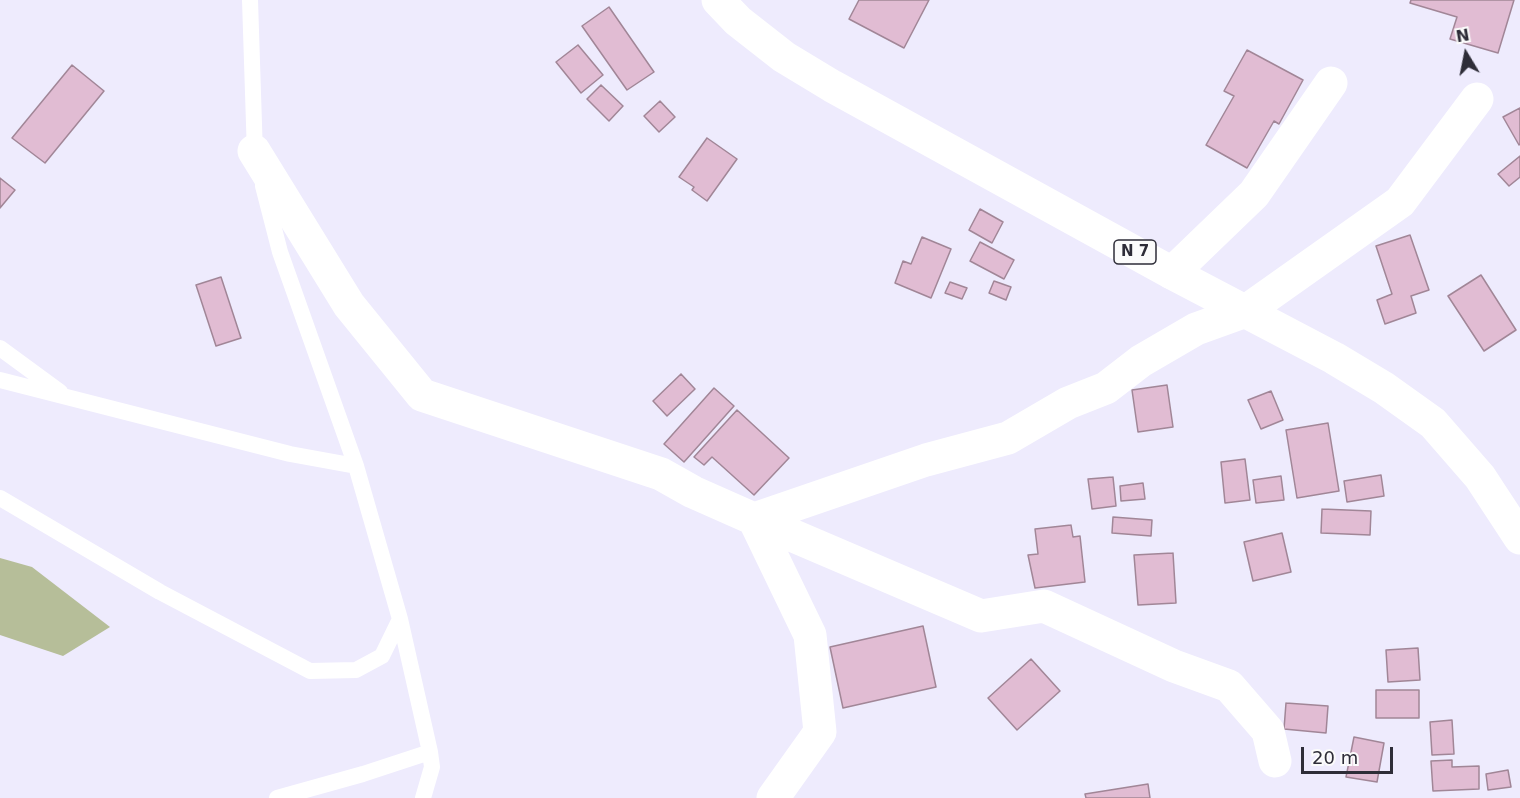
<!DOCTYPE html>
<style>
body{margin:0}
#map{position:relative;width:1520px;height:798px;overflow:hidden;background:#eeebfd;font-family:"DejaVu Sans",sans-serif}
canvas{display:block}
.north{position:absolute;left:1436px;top:24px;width:60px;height:60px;-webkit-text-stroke:4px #fbfbfb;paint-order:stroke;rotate:350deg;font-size:16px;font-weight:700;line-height:24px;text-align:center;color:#2e2d38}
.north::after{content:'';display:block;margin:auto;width:21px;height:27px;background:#2e2d38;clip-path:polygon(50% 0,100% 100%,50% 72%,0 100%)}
.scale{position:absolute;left:1301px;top:747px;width:92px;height:27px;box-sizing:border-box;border:3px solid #2e2d38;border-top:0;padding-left:8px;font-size:18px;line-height:21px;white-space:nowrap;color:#2e2d38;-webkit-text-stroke:4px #fbfbfb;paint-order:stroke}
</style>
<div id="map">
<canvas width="1520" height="798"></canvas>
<div class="north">N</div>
<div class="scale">20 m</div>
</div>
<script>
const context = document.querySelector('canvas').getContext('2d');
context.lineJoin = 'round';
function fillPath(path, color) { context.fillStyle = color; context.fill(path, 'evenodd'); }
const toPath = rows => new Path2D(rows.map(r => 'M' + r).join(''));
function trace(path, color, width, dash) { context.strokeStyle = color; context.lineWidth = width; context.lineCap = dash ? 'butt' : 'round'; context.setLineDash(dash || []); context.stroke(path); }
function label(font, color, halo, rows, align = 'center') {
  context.font = font + ' "DejaVu Sans",sans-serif'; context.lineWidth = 6; context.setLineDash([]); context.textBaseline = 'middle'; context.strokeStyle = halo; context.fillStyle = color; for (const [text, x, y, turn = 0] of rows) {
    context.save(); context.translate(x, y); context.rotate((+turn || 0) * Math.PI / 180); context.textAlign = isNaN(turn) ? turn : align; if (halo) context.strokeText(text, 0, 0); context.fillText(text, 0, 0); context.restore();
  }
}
fillPath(toPath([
 [0,558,32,567,110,627,63,656,0,635]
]), '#b6be99');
const building = toPath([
 [859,0,929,0,904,48,849,19,859,0],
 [1411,0,1514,0,1498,53,1450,39,1457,17,1410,3,1411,0],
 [609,7,654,72,627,90,582,26,609,7],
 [578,45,603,75,581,93,556,62,578,45],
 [1247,50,1303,80,1279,124,1274,121,1247,168,1206,145,1234,96,1224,91,1247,50],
 [72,65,104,91,45,163,12,138,72,65],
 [601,85,623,106,609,121,587,99,601,85],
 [660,101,675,117,659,132,644,116,660,101],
 [1520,108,1520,144,1519,145,1503,117,1520,108],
 [707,138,737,159,707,201,692,190,694,187,679,177,707,138],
 [1520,156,1520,177,1509,186,1498,174,1520,156],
 [0,178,15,190,0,208,0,178],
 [980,209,1003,222,992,243,969,230,980,209],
 [1410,235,1429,290,1411,296,1416,313,1385,324,1377,300,1392,294,1376,246,1410,235],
 [922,237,951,249,931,298,895,283,903,261,911,264,922,237],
 [980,242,1014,260,1004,279,970,261,980,242],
 [1481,275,1516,330,1484,351,1448,296,1481,275],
 [221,277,241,338,216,346,196,285,221,277],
 [994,281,1011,287,1006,300,989,293,994,281],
 [950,282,967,288,962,299,945,293,950,282],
 [681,374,695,389,667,416,653,401,681,374],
 [1167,385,1173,427,1138,432,1132,390,1167,385],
 [714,388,734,406,684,462,664,444,714,388],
 [1271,391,1283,420,1261,429,1248,400,1271,391],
 [737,410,789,458,754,495,712,457,704,465,694,457,737,410],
 [1328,423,1339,491,1297,498,1286,430,1328,423],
 [1245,459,1250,500,1225,503,1221,462,1245,459],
 [1381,475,1384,496,1347,502,1344,481,1381,475],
 [1281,476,1284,500,1256,503,1253,480,1281,476],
 [1113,477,1116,506,1092,509,1088,479,1113,477],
 [1143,483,1145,499,1121,501,1120,486,1143,483],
 [1322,509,1371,511,1370,535,1321,533,1322,509],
 [1113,517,1152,520,1151,536,1112,533,1113,517],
 [1071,525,1073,537,1080,536,1085,582,1035,588,1028,555,1038,554,1035,529,1071,525],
 [1282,533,1291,572,1253,581,1244,542,1282,533],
 [1173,553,1176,603,1138,605,1134,555,1173,553],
 [923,626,936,687,843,708,830,647,923,626],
 [1418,648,1420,680,1388,682,1386,650,1418,648],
 [1031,659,1060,691,1017,730,988,698,1031,659],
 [1376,690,1419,690,1419,718,1376,718,1376,690],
 [1286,703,1328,706,1326,733,1284,729,1286,703],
 [1452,720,1454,754,1432,755,1430,722,1452,720],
 [1354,737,1384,743,1377,782,1346,777,1354,737],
 [1452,760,1452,767,1479,766,1479,789,1433,791,1431,761,1452,760],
 [1508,770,1511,787,1488,790,1486,774,1508,770],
 [1148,784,1150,798,1086,798,1085,794,1148,784]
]);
fillPath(building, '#e1bcd3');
trace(building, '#a18697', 1.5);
trace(toPath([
 [250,0,255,155],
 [263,186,280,252,356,466,400,619,430,752,432,767,423,798],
 [0,348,60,392],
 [0,380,290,454,356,466],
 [0,498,160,592,310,671,356,670,382,656,400,619],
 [277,798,363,774,430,752]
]), '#fff', 16);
trace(toPath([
 [254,151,349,305,422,395,661,474,693,492,754,519,810,635,820,732,773,798],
 [1172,273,1254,194,1331,83],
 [754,519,926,460,1008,438,1068,403,1106,388,1141,361,1196,329,1246,311,1400,202,1477,99],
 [754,519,981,616,1044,606,1174,666,1229,686,1268,731,1275,761]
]), '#fff', 33);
trace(toPath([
 [718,0,738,21,784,57,832,86,1172,273,1334,358,1384,388,1433,423,1480,477,1520,538]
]), '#fff', 33);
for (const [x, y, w] of [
 [1135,252,42]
]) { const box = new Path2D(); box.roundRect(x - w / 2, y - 12, w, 24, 4.5); context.fillStyle = '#fbfbfb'; context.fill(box); trace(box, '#2e2d38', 1.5); }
label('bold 15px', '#2e2d38', null, [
 ["N 7",1135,252]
]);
</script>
